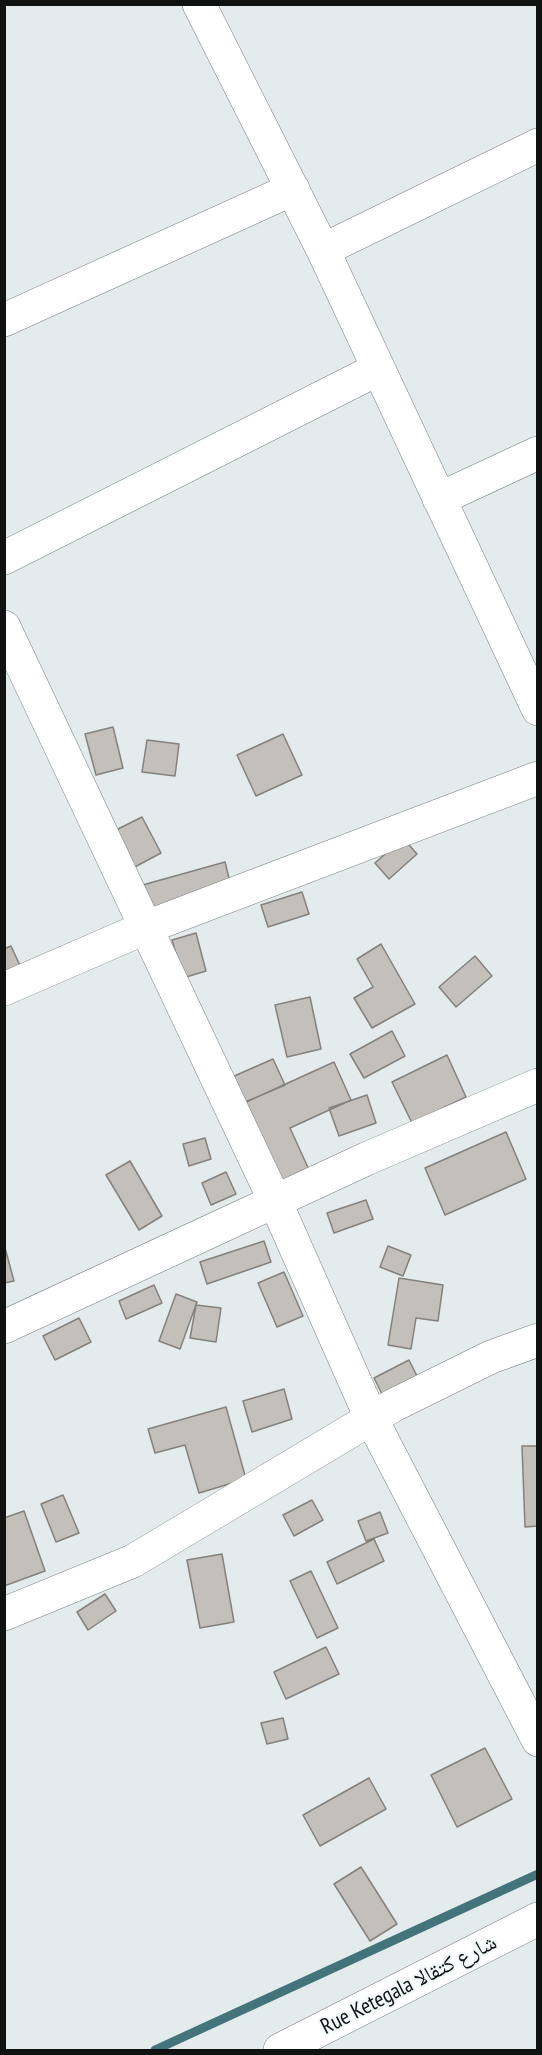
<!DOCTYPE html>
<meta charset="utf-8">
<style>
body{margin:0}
#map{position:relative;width:542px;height:2055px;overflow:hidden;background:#e4ebec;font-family:"PT Sans Narrow",sans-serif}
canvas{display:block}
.frame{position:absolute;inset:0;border:6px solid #101212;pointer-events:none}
</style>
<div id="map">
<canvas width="542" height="2055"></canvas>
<div class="frame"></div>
</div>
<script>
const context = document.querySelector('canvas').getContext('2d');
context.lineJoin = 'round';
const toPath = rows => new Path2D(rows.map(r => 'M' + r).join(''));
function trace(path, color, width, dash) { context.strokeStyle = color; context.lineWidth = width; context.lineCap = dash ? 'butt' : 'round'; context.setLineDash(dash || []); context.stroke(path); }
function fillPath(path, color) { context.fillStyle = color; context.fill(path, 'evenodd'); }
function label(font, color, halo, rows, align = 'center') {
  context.font = font + ' "PT Sans Narrow","Noto Naskh Arabic",sans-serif'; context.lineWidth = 4.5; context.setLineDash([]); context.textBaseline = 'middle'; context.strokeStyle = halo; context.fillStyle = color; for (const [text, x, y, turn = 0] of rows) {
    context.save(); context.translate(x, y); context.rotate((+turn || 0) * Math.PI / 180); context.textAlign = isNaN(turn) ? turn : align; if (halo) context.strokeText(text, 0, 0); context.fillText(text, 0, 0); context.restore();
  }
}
trace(toPath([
 [155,2050,538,1874]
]), '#43737b', 9);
const building = toPath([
 [113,727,123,768,96,775,85,734,113,727],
 [283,734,302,775,256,796,237,755,283,734],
 [147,740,179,744,175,776,142,772,147,740],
 [142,817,161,853,131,869,112,832,142,817],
 [403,838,417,854,389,879,375,863,403,838],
 [225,862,231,886,145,911,139,886,225,862],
 [302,892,309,914,268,927,261,905,302,892],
 [196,933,206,971,183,978,172,940,196,933],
 [381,944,415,1004,372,1028,354,998,373,987,357,959,381,944],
 [11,946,22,970,4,978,4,949,11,946],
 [475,956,492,976,456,1007,439,987,475,956],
 [310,997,321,1049,287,1057,275,1005,310,997],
 [392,1031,405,1056,364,1078,350,1054,392,1031],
 [447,1055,466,1097,412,1123,392,1082,447,1055],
 [273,1059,285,1085,243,1103,232,1077,273,1059],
 [334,1062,351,1100,290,1128,310,1172,282,1186,244,1103,334,1062],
 [367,1095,376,1123,339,1136,329,1108,367,1095],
 [506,1132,526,1179,445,1215,425,1168,506,1132],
 [205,1138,211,1159,189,1166,183,1144,205,1138],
 [130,1161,162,1216,139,1230,106,1175,130,1161],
 [226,1172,236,1194,211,1205,202,1183,226,1172],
 [366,1200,373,1219,334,1233,327,1213,366,1200],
 [264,1241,271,1262,207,1284,200,1262,264,1241],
 [4,1244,14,1281,4,1283,4,1244],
 [388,1246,411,1255,403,1276,380,1267,388,1246],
 [284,1272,303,1316,277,1327,258,1283,284,1272],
 [399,1278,443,1285,438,1321,416,1318,411,1349,388,1345,399,1278],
 [154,1285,162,1303,126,1319,119,1301,154,1285],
 [176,1294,197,1302,180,1349,159,1341,176,1294],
 [196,1305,221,1308,216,1342,190,1338,196,1305],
 [79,1318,91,1342,55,1360,43,1336,79,1318],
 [409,1360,428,1398,393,1416,374,1378,409,1360],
 [284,1389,292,1419,252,1432,243,1401,284,1389],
 [226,1407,246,1479,199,1493,185,1445,155,1453,148,1429,226,1407],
 [522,1446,538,1446,538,1526,525,1527,522,1446],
 [63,1495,79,1533,56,1542,41,1504,63,1495],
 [312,1500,323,1520,294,1536,283,1515,312,1500],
 [24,1511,45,1571,4,1586,4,1518,24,1511],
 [380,1512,388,1533,366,1541,358,1521,380,1512],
 [374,1539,384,1561,337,1584,327,1562,374,1539],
 [222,1554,234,1622,200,1628,187,1560,222,1554],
 [311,1571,338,1628,317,1638,290,1581,311,1571],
 [105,1594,116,1611,88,1630,77,1612,105,1594],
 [326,1647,339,1674,286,1699,274,1672,326,1647],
 [283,1718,288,1739,267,1744,261,1723,283,1718],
 [485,1748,512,1799,457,1827,431,1775,485,1748],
 [369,1778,386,1809,320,1846,303,1815,369,1778],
 [361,1867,397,1924,370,1941,334,1884,361,1867]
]);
fillPath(building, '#c3c0bb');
trace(building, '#84817d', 1.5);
const minor = toPath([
 [199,4,323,250,538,709],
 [323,250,538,145],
 [4,320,293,189],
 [439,499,538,453],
 [4,558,378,369],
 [4,627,275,1201,372,1420,538,1740],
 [4,989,147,927,538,778],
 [4,1327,366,1159,538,1085],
 [4,1614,133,1561,394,1405,491,1357,538,1340],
 [280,2050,538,1919]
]);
trace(minor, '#7a8081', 34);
trace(minor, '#fff', 33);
label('22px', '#101212', '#f1f8f9', [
 ["Rue Ketegala شارع كتقالا",409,1985,-27]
]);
</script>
